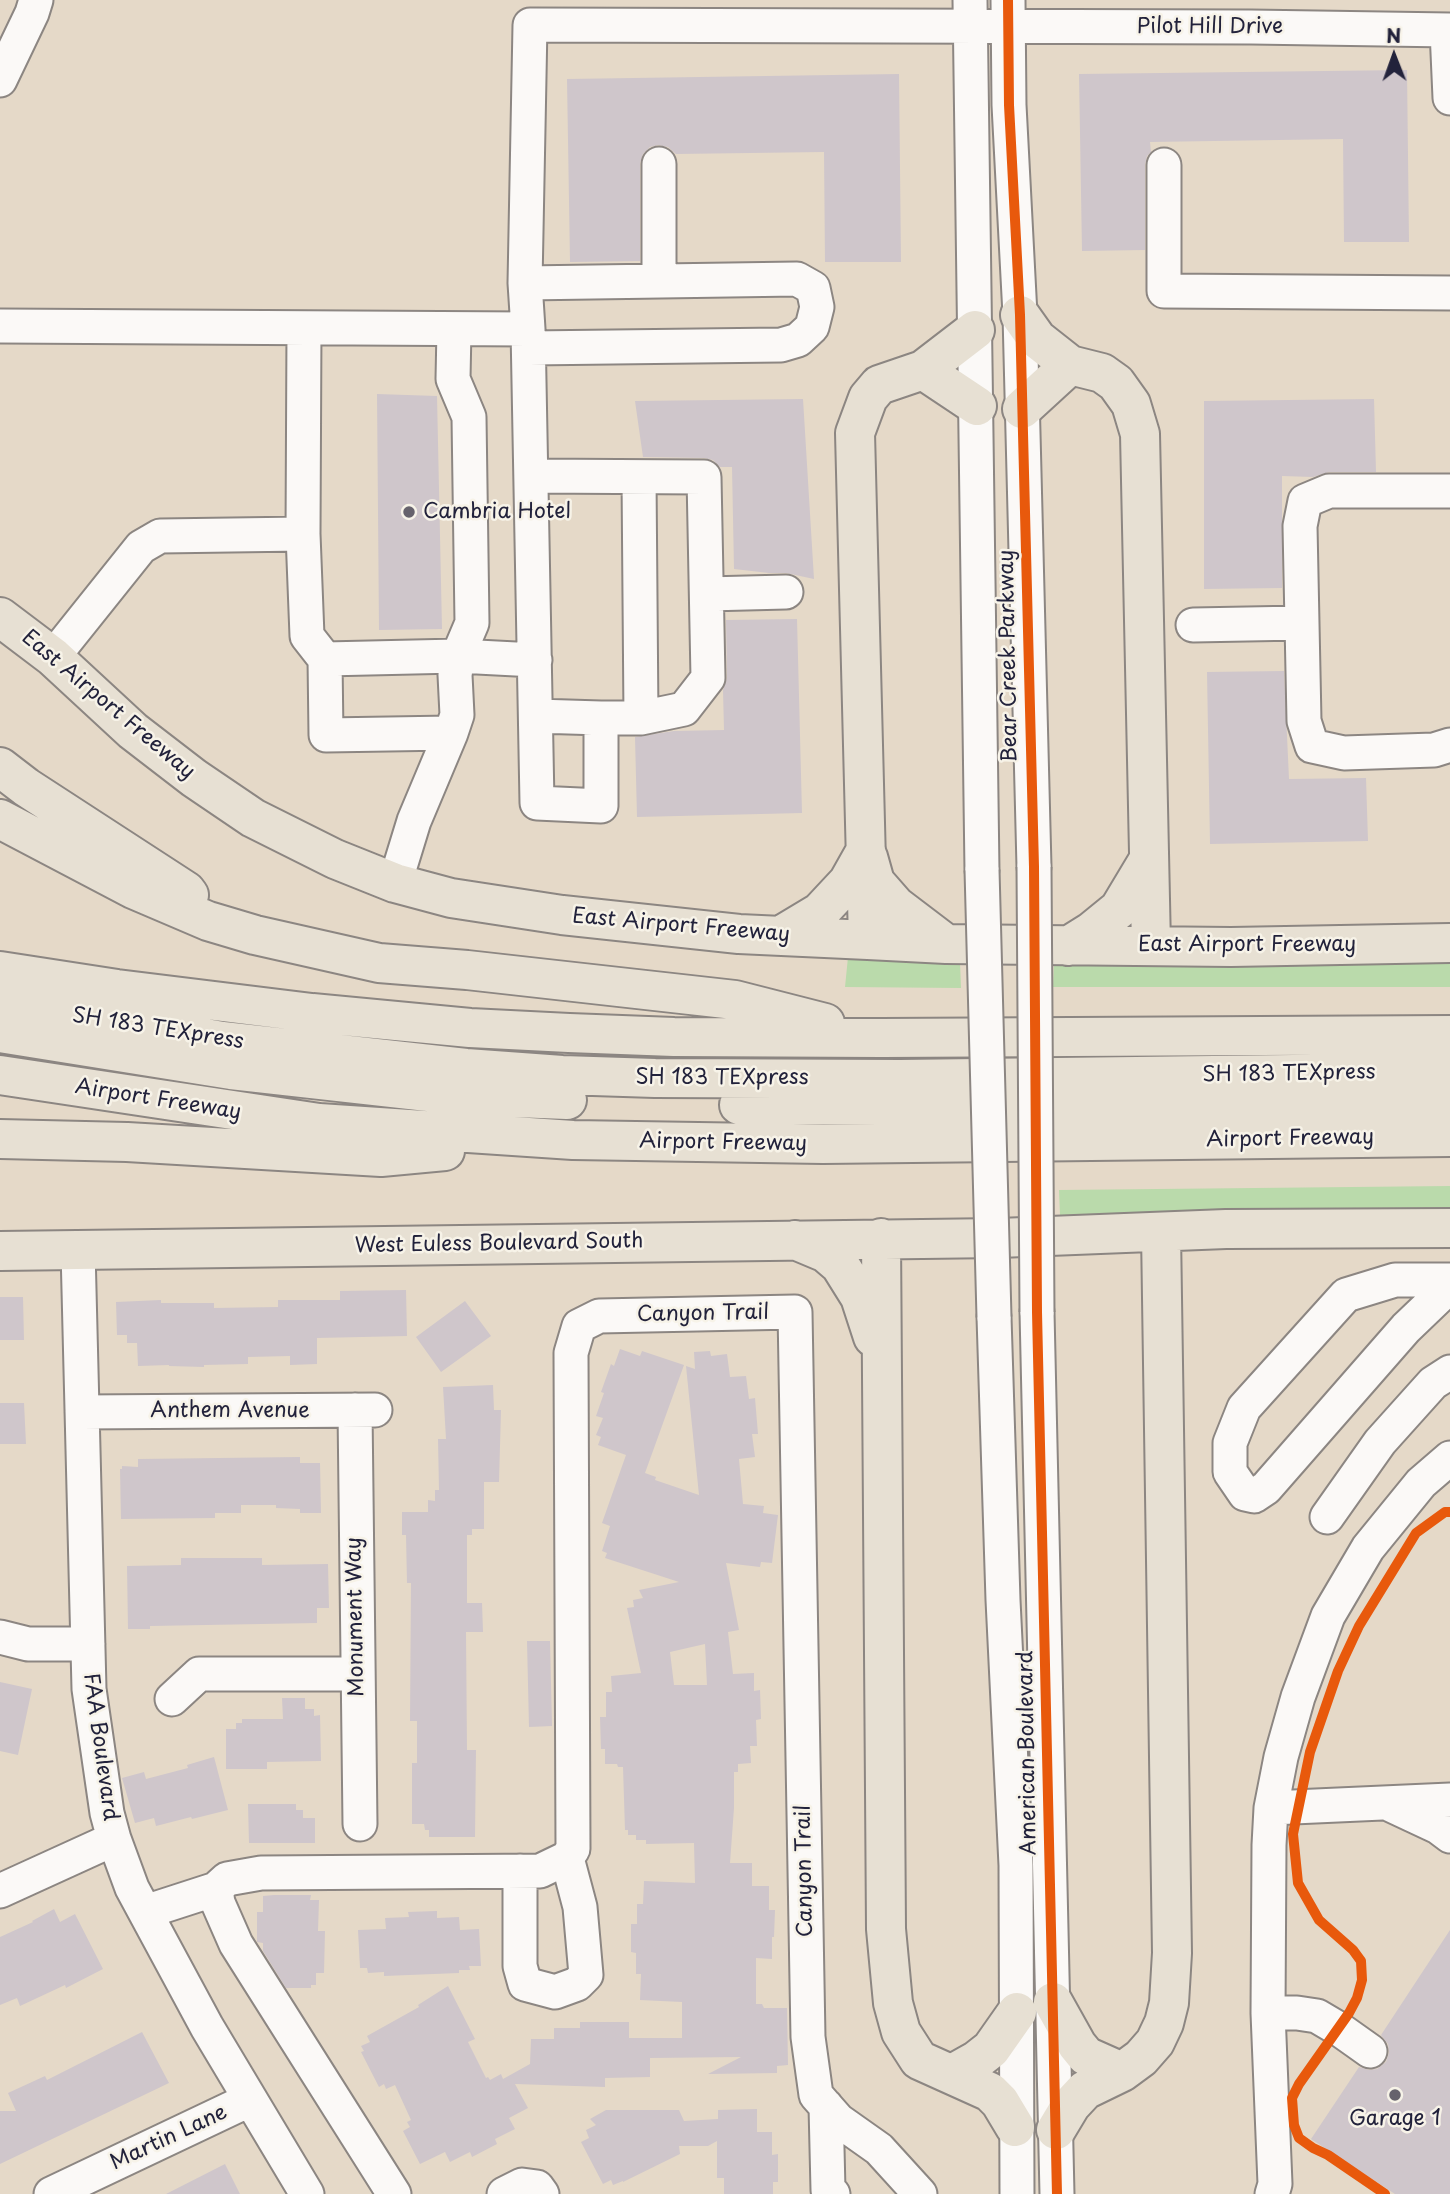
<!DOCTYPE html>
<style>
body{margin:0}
#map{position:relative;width:1450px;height:2194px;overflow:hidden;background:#e5d9c8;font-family:"Playpen Sans",sans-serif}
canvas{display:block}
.north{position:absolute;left:1359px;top:21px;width:70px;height:70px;-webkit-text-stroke:5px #f7f3e8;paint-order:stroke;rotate:359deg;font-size:19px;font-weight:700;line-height:28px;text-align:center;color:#22223b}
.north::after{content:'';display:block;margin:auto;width:24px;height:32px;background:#22223b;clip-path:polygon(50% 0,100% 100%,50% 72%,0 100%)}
</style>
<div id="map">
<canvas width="1450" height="2194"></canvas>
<div class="north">N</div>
</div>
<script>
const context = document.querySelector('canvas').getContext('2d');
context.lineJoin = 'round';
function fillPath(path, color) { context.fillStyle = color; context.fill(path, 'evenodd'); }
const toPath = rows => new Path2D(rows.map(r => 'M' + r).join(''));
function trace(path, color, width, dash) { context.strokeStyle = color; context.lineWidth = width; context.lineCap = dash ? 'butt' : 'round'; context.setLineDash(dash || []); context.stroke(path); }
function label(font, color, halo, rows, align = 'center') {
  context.font = font + ' "Playpen Sans",sans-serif'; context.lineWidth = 5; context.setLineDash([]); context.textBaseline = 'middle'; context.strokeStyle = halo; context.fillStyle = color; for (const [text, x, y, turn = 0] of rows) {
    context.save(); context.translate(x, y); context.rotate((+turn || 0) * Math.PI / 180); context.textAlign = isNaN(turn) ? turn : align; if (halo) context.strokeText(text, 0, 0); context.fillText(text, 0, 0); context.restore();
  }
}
fillPath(toPath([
 [848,957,960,962,961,988,845,987],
 [1450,960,1450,987,1053,987,1054,964],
 [1450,1186,1450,1212,1060,1215,1059,1190]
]), '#badaab');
fillPath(toPath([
 [1407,70,1409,242,1344,242,1343,139,1150,142,1151,152,1147,156,1145,165,1145,250,1082,251,1079,74],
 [899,74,901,262,825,262,824,152,676,154,668,147,658,145,650,147,643,154,640,163,640,261,570,262,567,79],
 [377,394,437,396,442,629,379,630],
 [803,399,814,579,786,573,769,573,734,569,732,467,720,467,713,460,704,458,643,457,635,401],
 [1374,399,1376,472,1329,472,1313,477,1282,476,1282,588,1204,589,1204,401],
 [797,619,802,813,637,817,635,737,674,731,724,730,723,690,727,678,726,620],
 [1284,671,1289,779,1366,778,1368,841,1210,844,1207,672],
 [406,1290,407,1336,317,1338,317,1364,290,1365,290,1356,248,1357,248,1364,204,1365,204,1367,169,1366,169,1365,138,1366,137,1343,127,1343,127,1335,117,1335,116,1302,161,1300,161,1303,214,1303,214,1308,278,1307,278,1300,340,1300,340,1291],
 [0,1297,23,1297,24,1340,0,1340],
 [465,1301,491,1336,441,1372,416,1337],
 [620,1349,640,1356,642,1351,684,1365,645,1473,656,1477,655,1480,699,1495,686,1366,695,1369,694,1352,710,1351,711,1356,727,1354,730,1377,746,1376,749,1399,755,1398,758,1434,752,1434,755,1457,739,1459,743,1504,764,1506,763,1513,778,1515,772,1563,761,1562,760,1567,726,1563,739,1630,728,1632,733,1674,754,1673,754,1691,760,1690,761,1719,756,1720,757,1746,750,1746,751,1763,738,1764,738,1772,734,1772,734,1808,730,1863,752,1863,752,1886,769,1886,769,1910,775,1910,774,1937,772,1937,772,1959,756,1958,756,2004,762,2004,764,2008,787,2008,788,2065,777,2066,777,2073,708,2074,741,2057,650,2058,650,2077,605,2078,605,2087,515,2084,528,2108,509,2118,515,2129,495,2139,497,2144,472,2157,470,2152,450,2162,445,2152,420,2164,403,2131,410,2127,407,2122,411,2120,395,2085,386,2089,384,2084,379,2087,361,2052,364,2051,361,2046,370,2042,367,2036,419,2007,418,2005,448,1986,475,2039,468,2042,486,2078,488,2077,490,2080,501,2074,503,2079,530,2064,531,2039,554,2039,554,2028,580,2028,580,2022,629,2022,629,2038,682,2038,682,2002,640,2000,641,1974,636,1974,636,1953,631,1952,631,1924,637,1924,637,1904,643,1904,644,1881,695,1883,694,1843,646,1844,646,1840,636,1840,636,1835,628,1835,628,1830,625,1830,623,1767,618,1767,617,1764,605,1764,605,1749,601,1749,600,1717,606,1717,606,1692,612,1692,611,1676,641,1673,627,1608,634,1607,633,1600,643,1598,639,1590,679,1582,605,1558,607,1553,602,1551,610,1526,602,1523,626,1455,598,1445,601,1437,596,1435,603,1418,596,1416,604,1393,601,1392,611,1364,614,1366],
 [705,1644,707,1685,674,1685,670,1652],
 [493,1385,494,1410,501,1410,499,1482,484,1482,484,1529,472,1529,472,1535,467,1535,467,1603,482,1603,483,1632,466,1632,467,1750,476,1750,475,1837,429,1837,429,1830,425,1830,424,1824,412,1824,412,1763,417,1763,417,1721,410,1721,411,1583,407,1583,406,1535,402,1535,402,1512,428,1512,428,1500,435,1501,435,1490,439,1490,438,1439,446,1439,443,1387],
 [0,1403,24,1403,26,1444,0,1444],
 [300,1457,300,1463,320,1463,321,1513,300,1513,300,1509,276,1508,276,1505,241,1505,241,1513,215,1513,215,1518,121,1519,120,1469,122,1469,122,1466,138,1467,138,1459],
 [181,1558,262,1558,262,1565,328,1564,329,1608,317,1608,317,1623,150,1626,150,1629,128,1629,127,1566,181,1565],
 [527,1641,550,1641,552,1726,529,1727],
 [0,1682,32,1689,18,1755,0,1751],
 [282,1698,305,1698,305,1709,314,1709,314,1716,320,1715,321,1761,267,1762,267,1769,226,1769,226,1729,236,1729,236,1723,242,1723,242,1719,283,1719],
 [214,1757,228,1810,192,1819,191,1817,156,1826,154,1818,135,1823,122,1778,144,1772,146,1779,188,1768,187,1765],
 [248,1804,296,1804,296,1810,303,1810,303,1818,315,1818,315,1843,249,1843],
 [274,1895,311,1895,310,1900,319,1900,318,1931,325,1931,324,1973,316,1973,316,1985,311,1985,311,1988,286,1988,263,1951,263,1943,257,1942,257,1912,263,1912,263,1896],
 [54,1909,60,1922,75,1914,103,1969,66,1988,65,1985,20,2006,17,1998,0,2005,0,1937,33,1922,32,1921],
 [437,1911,437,1918,459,1917,460,1930,479,1929,481,1966,469,1966,470,1970,459,1970,459,1973,384,1976,384,1972,368,1973,367,1968,360,1968,358,1930,386,1929,385,1918,409,1917,408,1912],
 [1450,1930,1450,2194,1395,2194,1311,2139,1359,2067,1369,2070,1377,2069,1386,2062,1389,2053,1388,2044,1381,2035],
 [142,2032,169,2083,0,2164,0,2111,16,2111,8,2093,45,2076,47,2080],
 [757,2109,757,2132,772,2132,772,2155,778,2154,778,2182,773,2182,773,2194,724,2194,724,2178,717,2178,717,2141,708,2146,679,2146,680,2154,623,2182,623,2181,613,2185,611,2180,603,2184,581,2142,589,2138,586,2130,596,2125,590,2119,606,2110,679,2110,684,2121,718,2119,718,2110],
 [225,2164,240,2194,166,2194]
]), '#cfc6cb');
const minor = toPath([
 [970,0,982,870],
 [1008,0,1009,105,1020,315,1034,867],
 [1447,30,1450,98],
 [0,80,32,13,36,0],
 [659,164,659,281],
 [1164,165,1164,291,1450,293],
 [525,283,797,279,813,288,817,307,812,327,798,340,781,345,529,348],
 [0,326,528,329,525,283,530,25,1251,27,1450,30],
 [454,329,453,379,469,417,472,623,458,656,535,660],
 [528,329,537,803,601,806,601,718,641,718,684,709,708,678,704,477,531,476],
 [639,477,641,718],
 [1450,491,1329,491,1305,501,1300,526,1304,721,1312,746,1344,753,1434,750,1450,745],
 [303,534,307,636,325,659,326,735,451,733,457,715,455,675,458,656,325,659],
 [707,594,786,592],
 [1193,625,1301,623],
 [53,657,141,547,160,536,303,534,304,328],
 [536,716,601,718],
 [395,883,414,821,451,733],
 [78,1250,89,1689,107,1813,114,1839,132,1888,207,2027,307,2194],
 [1450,1280,1395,1280,1346,1295,1244,1408,1230,1443,1230,1472,1245,1494,1254,1496,1266,1488,1406,1328,1450,1286],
 [1037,1312,1057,2194],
 [994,1317,1003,1600,1016,1865,1017,2194],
 [355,1410,360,1824],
 [82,1412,375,1410],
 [1327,1517,1380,1442,1433,1383,1450,1372],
 [0,1637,28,1644,88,1644],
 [172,1699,199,1674,357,1674],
 [1391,1805,1438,1827,1450,1836],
 [1271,1808,1450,1800],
 [520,1871,520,1966,525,1984,555,1992,577,1984,586,1975,580,1907,567,1858],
 [216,1889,218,1903,236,1944,394,2194],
 [0,1891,114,1839],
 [145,1912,216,1889,227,1879,261,1873,540,1871,567,1858,573,1849,571,1353,579,1326,599,1316,795,1312,808,2037,816,2095,838,2120,879,2149,920,2194],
 [1268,2013,1297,2013,1317,2016,1339,2029,1370,2051],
 [826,2106,828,2190,833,2194],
 [51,2194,249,2100],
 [504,2194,522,2185,537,2187,542,2194],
 [1272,2194,1275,2184,1268,2013,1269,1845,1271,1808,1281,1757,1298,1697,1328,1616,1368,1548,1421,1483,1450,1458]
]);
const major = toPath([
 [1020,315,1037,339,1070,365,1102,373,1116,383,1131,404,1140,434,1151,946],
 [923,370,977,406],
 [1022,409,1070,365],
 [0,617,53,657,133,731,194,778,253,818,335,859,395,883,451,898,562,915,739,934,868,940,946,944,1231,947,1450,943],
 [868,857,875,882,896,906,946,944],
 [780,936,820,912,848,882,866,850],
 [868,940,855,433,868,398,879,385,923,370,975,330],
 [1068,946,1092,931,1119,909,1149,859],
 [881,1238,886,1929,893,2003,901,2032,919,2060,990,2092,1000,2102,1015,2127],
 [795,1240,826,1253,840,1265,860,1297,873,1337],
 [0,1251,999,1238,1226,1229,1450,1228],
 [1053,2002,1077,2045,1086,2056,1122,2072],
 [952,2074,977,2060,991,2049,1017,2012],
 [1056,2130,1071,2105,1085,2090,1122,2072,1141,2058,1155,2042,1164,2023,1169,2003,1172,1953,1161,1232]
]);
const highway = toPath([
 [0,767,26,787,186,891,189,895],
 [0,819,133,889,208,921,255,935,379,963,467,970,735,1000,825,1023],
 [0,971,117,989,312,1013,470,1028,569,1033,674,1037,882,1038,1450,1035],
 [0,1002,222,1041,466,1068,562,1075,655,1078,900,1079,1450,1072],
 [0,1033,231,1070,464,1096,567,1100],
 [0,1075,319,1123,573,1140,823,1144,1450,1137],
 [739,1105,879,1106,1450,1100],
 [0,1139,127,1142,381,1157,445,1151]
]);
trace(minor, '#8c8682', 37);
trace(major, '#8c8682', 42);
trace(highway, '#8c8682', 42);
trace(minor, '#fbf9f7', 33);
trace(major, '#e7e0d3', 38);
trace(highway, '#e7e0d3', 38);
const minorBridge = toPath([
 [1034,867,1037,1312],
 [982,870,994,1317]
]);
trace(minorBridge, '#8c8682', 37, []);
trace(minorBridge, '#fbf9f7', 33);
trace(toPath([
 [1008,0,1009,105,1020,315,1034,867,1037,1312,1057,2194],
 [1385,2194,1328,2155,1313,2148,1299,2138,1294,2125,1292,2098,1299,2084,1349,2013,1357,1998,1362,1980,1361,1961,1353,1950,1319,1920,1298,1883,1293,1834,1310,1752,1338,1671,1359,1626,1416,1533,1445,1512,1450,1512]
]), '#e8590c', 10);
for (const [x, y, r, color] of [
 [409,512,7,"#66626c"],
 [1395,2095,7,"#66626c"]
]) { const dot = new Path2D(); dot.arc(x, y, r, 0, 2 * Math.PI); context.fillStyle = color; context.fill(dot); trace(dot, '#f7f3e8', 2.5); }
label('21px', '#22223b', '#f7f3e8', [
 ["Pilot Hill Drive",1210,27],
 ["Bear Creek Parkway",1009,656,-91],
 ["East Airport Freeway",108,705,40],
 ["East Airport Freeway",681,926,5],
 ["East Airport Freeway",1247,945],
 ["SH 183 TEXpress",158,1029,9],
 ["SH 183 TEXpress",1289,1074,-1],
 ["SH 183 TEXpress",722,1078],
 ["Airport Freeway",158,1100,9],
 ["Airport Freeway",1290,1139,-1],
 ["Airport Freeway",723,1143,1],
 ["West Euless Boulevard South",499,1244,-1],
 ["Canyon Trail",703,1314,-1],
 ["Anthem Avenue",230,1411],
 ["Monument Way",356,1617,-91],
 ["FAA Boulevard",100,1747,82],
 ["American Boulevard",1028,1753,-91],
 ["Canyon Trail",805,1871,-91],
 ["Martin Lane",169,2138,-25]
]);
label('21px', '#22223b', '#f7f3e8', [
 ["Cambria Hotel",423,512],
 ["Garage 1",1395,2119,"center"]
], 'left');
</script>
